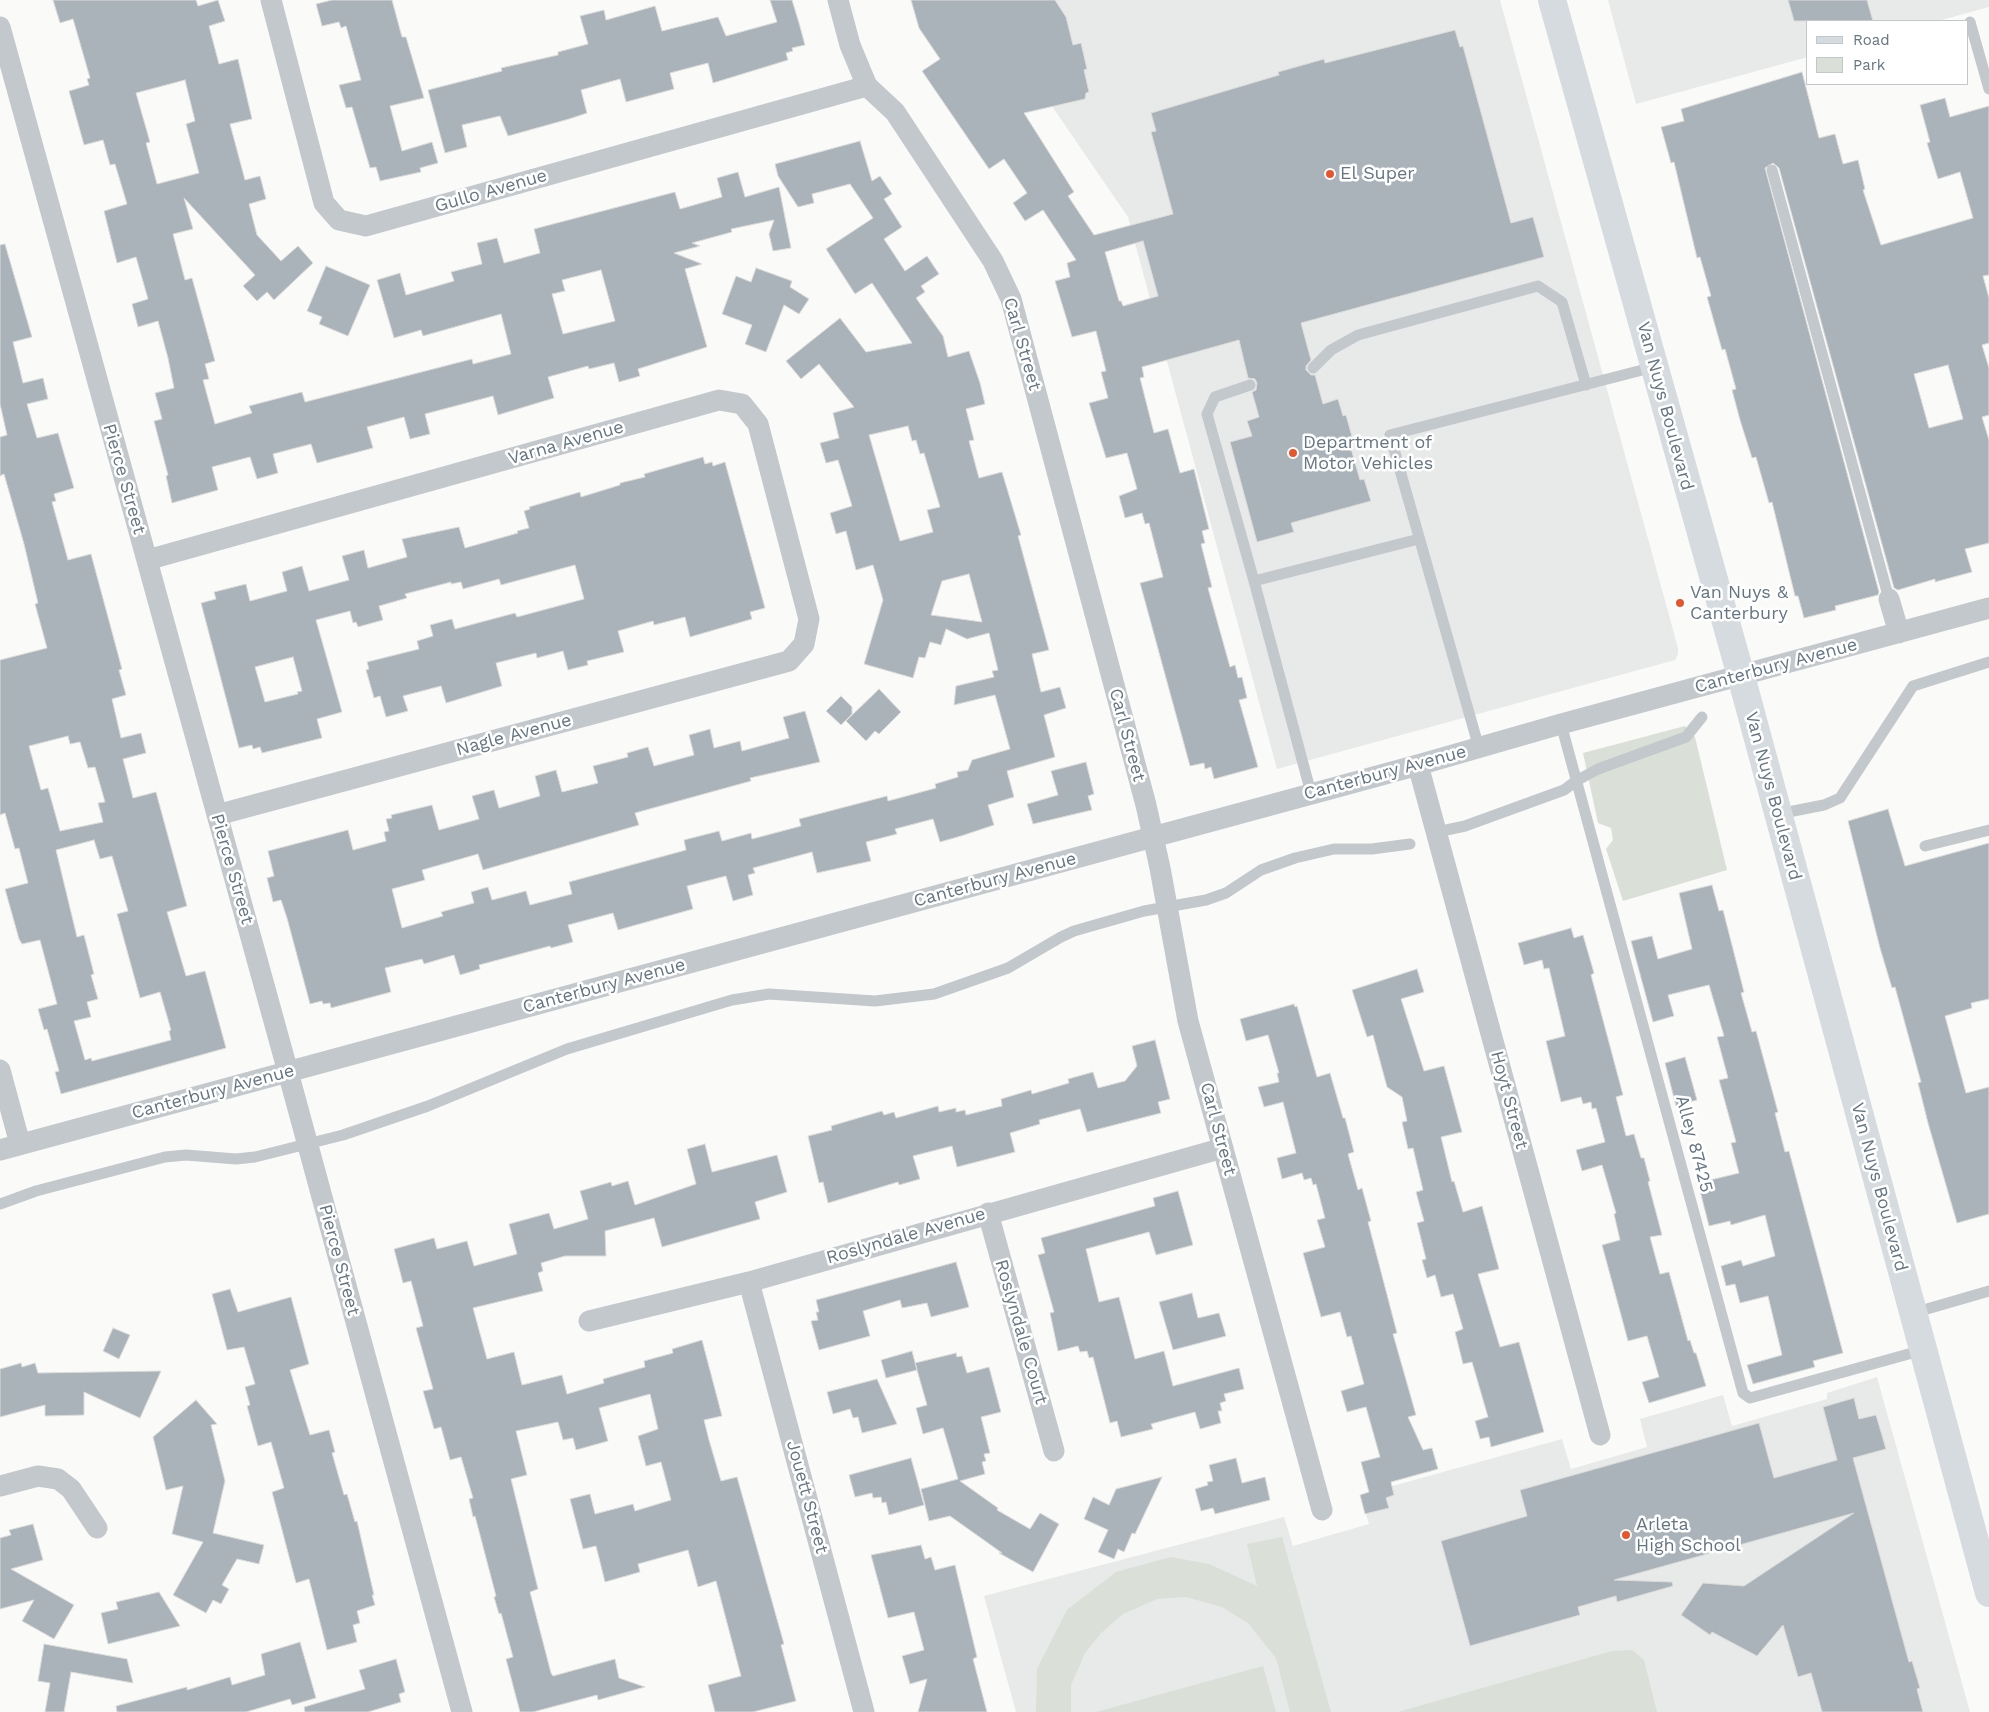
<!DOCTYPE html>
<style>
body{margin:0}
#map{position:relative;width:1989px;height:1712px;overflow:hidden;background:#fafaf8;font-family:"Work Sans",sans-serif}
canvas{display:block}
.legend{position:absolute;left:1806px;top:20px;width:162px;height:65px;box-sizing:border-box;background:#fff;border:1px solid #c1c8cd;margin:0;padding:6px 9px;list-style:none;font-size:15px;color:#657683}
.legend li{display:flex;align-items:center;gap:10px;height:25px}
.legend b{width:25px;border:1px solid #c1c8cd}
</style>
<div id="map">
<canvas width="1989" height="1712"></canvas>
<ul class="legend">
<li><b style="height:6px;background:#d6dbdf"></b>Road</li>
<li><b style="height:14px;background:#dadfd7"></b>Park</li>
</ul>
</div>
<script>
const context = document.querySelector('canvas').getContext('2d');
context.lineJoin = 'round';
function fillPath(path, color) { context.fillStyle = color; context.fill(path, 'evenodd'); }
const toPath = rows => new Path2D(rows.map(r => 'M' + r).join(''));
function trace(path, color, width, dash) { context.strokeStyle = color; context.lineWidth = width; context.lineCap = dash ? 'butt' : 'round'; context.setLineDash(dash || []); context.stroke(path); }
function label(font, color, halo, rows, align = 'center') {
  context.font = font + ' "Work Sans",sans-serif'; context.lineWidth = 5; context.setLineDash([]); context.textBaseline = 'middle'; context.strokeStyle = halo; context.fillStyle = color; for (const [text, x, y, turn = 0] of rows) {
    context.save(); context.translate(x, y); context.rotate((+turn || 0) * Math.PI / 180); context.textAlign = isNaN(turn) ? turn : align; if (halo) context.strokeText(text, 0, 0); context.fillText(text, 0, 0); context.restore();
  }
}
fillPath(toPath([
 [979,0,1500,0,1678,648,1678,654,1675,660,1277,769,1128,217],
 [1608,0,1989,0,1989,7,1938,21,1808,21,1808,57,1636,104],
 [1877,1377,1970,1712,1016,1712,984,1596,1284,1517,1293,1546,1369,1524,1360,1495,1562,1439,1571,1469,1647,1447,1640,1419,1723,1395,1732,1426,1827,1399,1827,1393]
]), '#e8e9e9');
fillPath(toPath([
 [1685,726,1695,737,1727,870,1623,901,1606,849,1613,840,1611,828,1598,823,1583,753],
 [1282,1537,1331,1712,1290,1712,1276,1658,1248,1623,1222,1607,1186,1597,1157,1599,1123,1614,1101,1633,1085,1653,1071,1685,1071,1712,1036,1712,1037,1669,1067,1610,1116,1572,1171,1557,1209,1564,1257,1586,1247,1544],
 [1632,1650,1644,1660,1657,1712,1398,1712,1612,1651],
 [1263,1666,1276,1712,1096,1712]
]), '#dadfd7');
const building = toPath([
 [53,0,196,0,198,6,218,0,225,21,209,26,219,64,238,59,252,119,230,124,245,180,260,176,266,199,249,204,257,235,281,261,298,246,313,263,274,300,267,292,257,301,243,286,255,275,184,198,193,229,173,234,185,280,192,278,215,361,205,364,209,379,203,380,215,424,252,413,249,406,302,392,305,402,472,359,473,364,511,354,501,314,423,336,421,330,394,338,377,280,400,273,406,295,454,281,451,272,482,264,477,243,497,238,504,263,540,253,534,229,675,192,680,209,722,197,717,178,738,172,745,197,779,187,791,248,773,251,769,234,774,220,731,229,732,232,692,243,700,246,674,253,702,264,685,269,707,347,638,369,640,376,619,382,614,363,589,369,588,366,548,377,554,398,498,415,493,396,425,414,430,434,410,439,404,417,367,427,373,448,317,463,311,444,273,454,278,473,257,479,250,457,212,467,218,490,172,503,166,476,168,475,154,421,162,419,155,393,174,388,168,358,158,321,138,327,132,304,148,299,136,257,117,263,104,211,127,204,115,164,110,165,103,140,84,145,69,91,89,85,87,79,90,78,73,19,60,23,53,0],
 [185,80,195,121,186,124,199,173,157,184,146,143,150,142,136,93,185,80],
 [601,270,615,321,563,334,552,294,565,291,562,280,601,270],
 [332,0,392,0,402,37,406,37,424,98,390,106,402,151,432,142,438,163,420,168,421,172,380,181,376,167,370,168,352,107,346,108,339,85,361,80,346,26,341,28,339,22,322,26,316,4,332,0],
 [770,0,792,0,799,23,805,45,792,48,793,51,786,53,788,60,713,83,708,63,670,73,674,89,626,102,620,79,581,90,587,113,569,119,508,136,500,116,462,125,467,147,445,153,428,90,502,71,501,68,558,55,558,52,588,44,580,16,604,10,606,20,655,6,662,31,718,17,726,36,777,22,770,0],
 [911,0,1055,0,1066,17,1073,45,1081,43,1087,69,1084,70,1089,92,1086,93,1085,99,1024,113,1074,192,1068,196,1094,235,1173,214,1151,132,1156,131,1151,113,1279,75,1278,72,1324,59,1325,63,1455,30,1460,47,1463,46,1511,223,1533,217,1544,257,1301,323,1311,360,1306,366,1306,370,1311,375,1315,375,1323,404,1338,399,1343,416,1346,415,1354,444,1350,445,1360,480,1364,479,1371,501,1291,523,1294,532,1257,542,1230,442,1252,436,1247,421,1259,417,1252,392,1256,390,1257,383,1255,379,1248,378,1239,340,1142,367,1144,377,1140,378,1154,433,1168,429,1180,473,1194,469,1209,529,1202,531,1205,543,1201,544,1212,587,1208,588,1230,667,1235,665,1238,678,1242,677,1247,698,1239,700,1258,767,1214,779,1211,767,1205,769,1204,763,1190,766,1140,583,1163,577,1149,523,1145,524,1142,513,1125,518,1119,496,1137,489,1127,453,1106,458,1089,403,1108,398,1101,372,1106,371,1096,331,1072,337,1055,281,1070,277,1067,263,1076,260,1043,210,1025,221,1013,203,1027,193,1004,159,989,169,922,71,940,59,919,28,911,0],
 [1143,241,1158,296,1123,306,1121,301,1119,301,1105,252,1143,241],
 [1788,0,1867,0,1873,21,1794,21,1788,0],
 [1802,72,1819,138,1835,134,1843,164,1858,160,1865,189,1863,190,1881,245,1973,218,1960,172,1938,179,1927,143,1930,142,1920,105,1945,98,1950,117,1989,106,1989,275,1983,276,1989,298,1989,343,1982,345,1989,368,1989,415,1982,417,1989,440,1989,543,1965,549,1972,572,1935,582,1935,579,1898,590,1894,588,1779,168,1773,163,1765,168,1879,592,1878,595,1835,606,1836,610,1804,618,1798,596,1795,596,1772,502,1769,503,1756,457,1752,458,1740,420,1732,390,1736,389,1725,349,1722,350,1707,297,1711,296,1700,257,1697,258,1674,162,1671,163,1661,127,1684,121,1681,109,1802,72],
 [1948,365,1963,419,1929,428,1914,374,1948,365],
 [860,141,872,181,880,176,892,194,884,199,902,227,884,239,905,271,927,256,939,274,921,286,925,292,916,298,943,336,948,357,969,351,980,383,985,404,966,409,974,440,969,441,979,478,1002,472,1021,535,1018,536,1049,650,1032,654,1041,692,1060,687,1066,708,1044,715,1055,757,1007,771,1014,797,988,805,994,825,961,836,940,842,933,819,895,829,897,834,866,842,871,861,817,873,812,852,753,868,755,873,748,875,753,895,733,901,726,876,687,886,693,909,618,930,613,913,568,925,573,942,551,948,550,946,479,965,480,969,460,975,454,955,424,964,422,959,385,968,391,992,331,1008,330,1003,323,1004,322,1001,310,1004,287,918,281,900,273,902,267,878,274,876,268,851,348,830,353,850,386,841,384,832,389,831,386,819,392,818,391,815,432,805,439,830,479,819,472,796,494,790,499,808,540,796,535,776,556,770,562,792,598,783,593,766,628,757,627,753,648,747,654,766,694,755,689,735,710,729,714,748,740,741,742,751,789,738,783,717,805,711,820,762,750,778,751,781,635,813,639,825,483,870,478,854,422,870,425,880,392,889,402,928,443,916,441,912,474,903,471,892,488,887,492,900,526,891,530,905,572,894,569,882,686,850,684,840,719,831,722,841,751,833,752,839,801,826,799,819,887,796,888,801,936,788,935,784,958,777,957,772,968,770,972,760,1010,749,995,695,954,705,956,686,994,677,992,671,998,670,989,633,967,639,946,629,941,645,930,642,925,658,919,657,913,678,864,664,883,600,873,565,856,570,846,531,836,534,830,513,852,506,838,460,826,463,820,443,839,438,833,413,854,407,819,364,801,379,786,361,840,318,866,352,912,343,872,283,855,294,826,249,873,218,850,184,812,194,814,203,798,207,778,176,775,164,860,141],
 [908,426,912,441,916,440,920,454,924,453,940,507,927,510,933,532,900,541,869,435,908,426],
 [969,574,982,622,931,615,942,581,969,574],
 [5,244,32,337,13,342,23,383,43,378,48,399,27,404,37,438,58,433,74,488,54,494,56,501,52,502,68,560,91,554,122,669,119,670,126,695,112,699,121,738,141,733,146,753,123,759,133,798,156,792,187,906,167,912,186,976,205,971,226,1048,61,1094,55,1072,59,1071,47,1029,44,1030,38,1009,57,1004,40,940,22,944,19,939,5,889,28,883,19,848,15,849,5,813,0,815,0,660,47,648,35,604,38,603,24,544,4,474,0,476,0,437,7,435,0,404,0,245,5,244],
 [68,736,70,744,80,742,88,768,95,767,105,802,98,803,103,822,60,831,48,788,41,790,29,746,68,736],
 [94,840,100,859,112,856,128,911,117,914,140,998,160,992,171,1030,169,1031,171,1040,92,1061,91,1058,85,1060,74,1021,91,1017,87,1002,98,999,91,975,94,974,84,935,77,937,56,850,94,840],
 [326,266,370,285,348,336,319,324,322,317,307,311,326,266],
 [756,268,792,281,790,287,809,299,799,314,784,305,766,352,745,344,752,325,722,314,736,276,751,282,756,268],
 [703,457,705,464,712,462,713,466,725,462,765,608,750,612,752,619,690,637,685,617,654,625,653,621,618,631,624,652,587,661,588,665,568,670,563,651,537,658,536,653,496,663,502,686,446,703,441,686,403,696,408,711,386,717,380,696,374,698,366,670,369,669,367,662,419,649,417,641,433,636,430,625,452,619,455,629,515,613,517,617,584,599,575,565,501,585,499,579,463,589,461,582,451,584,451,582,405,594,407,598,379,606,383,620,358,627,356,622,353,623,350,611,316,620,342,712,317,719,322,738,262,753,260,747,253,749,252,745,239,748,201,603,216,599,214,592,246,584,250,601,287,591,282,572,302,566,309,591,349,580,342,556,364,550,368,568,407,557,402,539,459,527,465,548,518,533,517,531,529,528,524,511,530,509,529,507,580,492,581,497,620,485,620,483,645,477,644,474,703,457],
 [293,657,302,691,297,692,298,694,265,702,255,667,293,657],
 [879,689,901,712,879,734,875,731,866,741,846,721,879,689],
 [841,696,852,707,852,714,841,725,826,711,841,696],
 [1086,762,1094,794,1088,796,1092,810,1033,824,1027,804,1058,795,1051,771,1086,762],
 [1888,809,1905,866,1989,843,1989,999,1971,1003,1972,1008,1945,1016,1966,1093,1989,1087,1989,1214,1957,1223,1928,1123,1918,1083,1921,1082,1895,987,1892,988,1880,948,1848,821,1888,809],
 [1712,885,1719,911,1723,910,1744,992,1741,993,1752,1032,1756,1031,1778,1112,1775,1113,1785,1152,1789,1151,1843,1353,1813,1361,1815,1367,1753,1384,1747,1365,1782,1355,1768,1296,1740,1303,1735,1284,1726,1286,1721,1266,1741,1260,1743,1266,1775,1256,1765,1215,1731,1225,1730,1221,1709,1226,1698,1183,1739,1173,1731,1143,1736,1142,1719,1080,1728,1078,1717,1037,1724,1036,1709,985,1668,995,1674,1016,1653,1022,1631,941,1652,936,1658,959,1692,949,1679,893,1712,885],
 [1571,928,1574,938,1583,935,1594,973,1591,975,1623,1095,1616,1097,1626,1136,1634,1134,1641,1158,1644,1158,1650,1181,1648,1182,1662,1235,1650,1237,1660,1274,1669,1272,1688,1341,1690,1340,1694,1353,1696,1353,1706,1386,1649,1403,1642,1382,1659,1377,1647,1336,1628,1341,1602,1245,1620,1240,1614,1214,1616,1213,1602,1165,1582,1171,1576,1150,1605,1142,1596,1108,1592,1109,1591,1102,1583,1104,1581,1097,1561,1102,1546,1041,1565,1036,1549,968,1544,969,1542,960,1524,965,1518,943,1571,928],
 [1417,969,1424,992,1401,999,1424,1071,1444,1066,1462,1132,1441,1137,1452,1182,1454,1181,1463,1212,1482,1206,1499,1269,1478,1274,1500,1347,1519,1342,1544,1432,1491,1447,1489,1437,1480,1439,1475,1421,1488,1417,1472,1362,1463,1364,1455,1332,1463,1329,1453,1294,1441,1297,1435,1275,1427,1278,1422,1260,1426,1259,1417,1223,1424,1221,1416,1192,1423,1190,1413,1148,1408,1149,1402,1122,1407,1121,1402,1097,1387,1087,1373,1035,1367,1037,1352,990,1417,969],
 [1294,1004,1295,1007,1297,1006,1317,1077,1330,1073,1343,1118,1345,1118,1354,1152,1348,1154,1358,1190,1362,1188,1371,1221,1368,1222,1397,1333,1393,1334,1416,1415,1408,1417,1423,1450,1432,1448,1438,1469,1391,1482,1394,1495,1386,1498,1389,1508,1365,1514,1360,1495,1369,1492,1361,1462,1380,1457,1366,1407,1347,1412,1341,1391,1364,1384,1351,1336,1347,1337,1340,1312,1321,1317,1303,1253,1325,1247,1317,1220,1325,1218,1316,1184,1313,1185,1311,1178,1304,1180,1302,1173,1282,1179,1277,1158,1296,1153,1283,1102,1264,1107,1258,1087,1279,1082,1277,1073,1279,1073,1268,1035,1246,1041,1240,1019,1294,1004],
 [1155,1040,1170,1099,1158,1102,1161,1113,1087,1132,1080,1109,1039,1120,1040,1124,1010,1133,1015,1152,957,1167,952,1146,913,1156,920,1179,899,1185,898,1182,828,1203,823,1182,819,1183,808,1136,832,1130,831,1126,882,1111,884,1115,894,1112,896,1118,938,1106,939,1112,956,1108,956,1112,965,1110,966,1115,1002,1106,1001,1099,1031,1090,1032,1094,1069,1083,1068,1079,1093,1072,1098,1088,1125,1081,1137,1066,1132,1046,1155,1040],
 [1685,1057,1697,1100,1676,1106,1665,1063,1685,1057],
 [705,1144,712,1172,777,1155,787,1192,755,1202,760,1219,662,1247,654,1218,605,1231,606,1256,565,1256,541,1263,543,1271,538,1273,543,1291,473,1308,487,1359,514,1352,522,1385,562,1375,567,1394,604,1383,603,1379,645,1367,644,1361,673,1353,672,1349,702,1340,722,1416,704,1420,709,1440,721,1481,737,1477,784,1644,781,1645,796,1701,753,1712,715,1712,708,1685,741,1676,716,1581,698,1587,688,1550,638,1564,640,1572,605,1582,596,1546,583,1549,570,1499,590,1494,595,1514,633,1504,635,1511,671,1500,661,1462,646,1466,638,1436,658,1429,650,1394,599,1408,608,1441,576,1450,573,1438,563,1440,558,1422,516,1431,527,1475,511,1479,538,1589,530,1592,551,1673,553,1676,615,1659,619,1678,645,1687,598,1700,597,1695,533,1712,520,1712,506,1659,513,1657,501,1613,499,1614,494,1597,496,1596,475,1516,473,1517,469,1499,473,1498,461,1457,450,1460,441,1427,434,1429,423,1391,433,1389,416,1328,423,1326,411,1281,403,1283,394,1249,434,1238,437,1249,467,1241,474,1266,517,1254,509,1224,549,1213,554,1229,588,1219,580,1191,611,1182,612,1186,628,1181,635,1205,696,1184,687,1149,705,1144],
 [1178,1191,1193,1245,1156,1255,1149,1232,1086,1249,1099,1302,1119,1297,1135,1359,1164,1351,1173,1386,1239,1368,1244,1389,1224,1394,1226,1401,1220,1403,1222,1411,1218,1411,1221,1423,1200,1429,1195,1412,1151,1424,1153,1429,1121,1437,1117,1421,1110,1423,1093,1357,1089,1358,1087,1351,1080,1352,1078,1346,1058,1351,1050,1313,1054,1312,1038,1255,1045,1253,1041,1238,1155,1206,1153,1198,1178,1191],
 [956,1262,969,1307,931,1317,927,1303,902,1308,900,1300,863,1311,870,1336,819,1350,811,1321,818,1320,816,1312,819,1312,816,1300,956,1262],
 [230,1289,238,1312,291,1297,309,1364,290,1370,310,1435,329,1430,335,1452,332,1453,344,1495,347,1494,355,1522,357,1521,374,1595,372,1595,375,1605,357,1611,360,1623,353,1625,357,1642,327,1650,309,1579,296,1583,272,1492,284,1488,271,1442,258,1446,247,1406,250,1405,245,1387,255,1384,244,1347,227,1350,212,1294,230,1289],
 [1192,1293,1198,1318,1219,1313,1226,1336,1173,1350,1159,1302,1192,1293],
 [113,1328,130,1335,119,1359,103,1351,113,1328],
 [912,1351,917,1370,886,1378,881,1360,912,1351],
 [956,1353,957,1357,962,1356,967,1373,989,1367,1001,1412,981,1417,990,1453,984,1454,986,1461,982,1462,985,1474,960,1481,998,1508,997,1510,1030,1529,1040,1513,1059,1524,1033,1572,999,1553,1002,1553,950,1516,929,1521,921,1489,958,1479,943,1428,923,1434,916,1408,927,1405,915,1363,956,1353],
 [21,1363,22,1367,35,1363,38,1373,161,1371,140,1418,84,1392,84,1415,45,1416,45,1405,0,1417,0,1369,21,1363],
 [877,1379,897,1424,862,1433,858,1417,853,1418,850,1409,833,1414,827,1392,877,1379],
 [1854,1398,1859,1419,1876,1415,1886,1449,1853,1458,1909,1662,1912,1661,1920,1688,1917,1689,1923,1712,1822,1712,1811,1673,1798,1677,1783,1625,1757,1656,1712,1632,1710,1635,1681,1615,1703,1583,1744,1586,1854,1513,1614,1580,1672,1582,1673,1586,1617,1602,1616,1596,1578,1607,1580,1615,1470,1646,1441,1541,1527,1516,1520,1490,1759,1423,1774,1478,1837,1460,1823,1407,1854,1398],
 [196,1400,217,1424,211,1425,225,1481,213,1533,264,1545,259,1564,237,1559,222,1585,229,1589,221,1604,213,1600,206,1613,173,1595,203,1542,172,1534,183,1486,166,1490,153,1437,196,1400],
 [911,1458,924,1505,889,1515,886,1502,882,1503,881,1497,873,1498,872,1493,855,1497,849,1475,911,1458],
 [1236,1458,1242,1483,1265,1477,1270,1500,1215,1514,1213,1508,1201,1511,1195,1489,1208,1485,1207,1482,1213,1481,1209,1465,1236,1458],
 [1162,1477,1135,1534,1132,1533,1124,1552,1118,1549,1114,1559,1098,1552,1108,1530,1084,1519,1093,1497,1109,1505,1116,1489,1162,1477],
 [33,1524,43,1560,11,1569,74,1605,54,1639,22,1621,34,1600,0,1609,0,1538,11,1535,9,1530,33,1524],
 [921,1545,925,1559,931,1557,935,1570,955,1565,977,1657,973,1659,987,1712,918,1712,927,1679,910,1684,902,1656,924,1650,914,1612,888,1618,871,1555,921,1545],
 [159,1592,180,1626,108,1644,101,1613,118,1609,116,1602,159,1592],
 [300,1642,316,1698,292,1705,290,1699,246,1712,117,1712,116,1706,187,1687,187,1690,230,1677,232,1685,265,1675,261,1654,300,1642],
 [44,1644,127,1659,133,1683,71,1672,64,1712,45,1712,50,1683,38,1681,44,1644],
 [396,1659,405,1692,399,1694,401,1702,368,1712,305,1712,304,1707,365,1689,359,1670,396,1659]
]);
fillPath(building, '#aab3b9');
trace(building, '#dcdcda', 1);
trace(toPath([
 [1970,22,1989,89],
 [1772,170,1889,599],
 [1313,368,1331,350,1358,335,1538,286,1562,302,1586,385],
 [1250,385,1215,397,1207,414,1254,581],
 [1561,724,1743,1393,1750,1398,1923,1350],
 [1479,748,1390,435,1654,367],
 [1311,793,1254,581,1419,539],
 [1778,814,1824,805,1840,798,1913,686,1989,662],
 [1437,832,1465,826,1564,790,1576,781,1598,769,1686,737,1702,717],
 [1925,846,1989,830],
 [0,1204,36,1191,165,1157,186,1155,236,1159,255,1157,343,1135,428,1106,567,1049,732,1000,769,994,875,1001,934,994,1008,968,1061,937,1074,931,1144,911,1206,900,1226,893,1261,870,1295,858,1334,849,1372,849,1410,844],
 [1913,1313,1989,1291]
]), '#c3c8cc', 11);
trace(toPath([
 [271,0,324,203,339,220,366,226,867,86],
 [838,0,850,45,867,86,895,112,993,261,1011,299,1146,805,1160,868,1188,1021,1322,1510],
 [0,27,288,1072,462,1712],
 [147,560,719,400,742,404,758,424,809,619,804,644,789,661,217,815],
 [1889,599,1899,633],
 [1418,765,1600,1435],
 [0,1070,20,1144],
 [0,1150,1418,765,1561,724,1989,608],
 [988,1213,1054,1451],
 [749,1282,864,1712],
 [589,1321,749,1282,1223,1148],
 [0,1486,38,1476,58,1479,71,1489,97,1528]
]), '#c3c8cc', 21);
trace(toPath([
 [1552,0,1741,676,1989,1593]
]), '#d6dbdf', 28);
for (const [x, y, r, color] of [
 [1330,174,5,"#e4572e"],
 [1293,453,5,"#e4572e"],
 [1680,603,5,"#e4572e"],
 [1626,1535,5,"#e4572e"]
]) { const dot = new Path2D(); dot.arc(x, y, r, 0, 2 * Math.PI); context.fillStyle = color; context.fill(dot); trace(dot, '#fff', 2); }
label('18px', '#657683', '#fff', [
 ["El Super",1340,174],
 ["Department of",1303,443],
 ["Motor Vehicles",1303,464],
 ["Van Nuys &",1690,593],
 ["Canterbury",1690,614],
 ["Arleta",1636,1525],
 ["High School",1636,1546]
], 'left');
label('18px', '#657683', '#fff', [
 ["Gullo Avenue",491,191,-16],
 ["Carl Street",1022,344,74],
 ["Van Nuys Boulevard",1665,406,75],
 ["Varna Avenue",566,443,-16],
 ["Pierce Street",124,479,74],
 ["Canterbury Avenue",1776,666,-15],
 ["Nagle Avenue",514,735,-15],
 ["Carl Street",1127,735,75],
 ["Canterbury Avenue",1385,773,-15],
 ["Van Nuys Boulevard",1773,796,75],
 ["Pierce Street",232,869,74],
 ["Canterbury Avenue",995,880,-15],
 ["Canterbury Avenue",604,986,-15],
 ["Canterbury Avenue",213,1092,-15],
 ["Hoyt Street",1509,1100,75],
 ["Carl Street",1218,1129,75],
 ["Alley 87425",1694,1144,75],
 ["Van Nuys Boulevard",1879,1187,75],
 ["Roslyndale Avenue",906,1236,-16],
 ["Pierce Street",339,1260,75],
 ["Roslyndale Court",1021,1332,74],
 ["Jouett Street",807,1497,75]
]);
</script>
